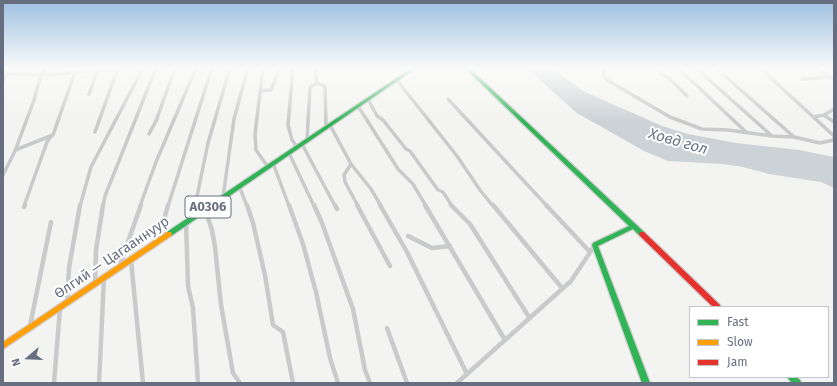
<!DOCTYPE html>
<meta charset="utf-8">
<style>
body{margin:0}
#map{position:relative;width:837px;height:386px;overflow:hidden;background:#f3f3f2;font-family:"Fira Sans",sans-serif}
canvas{display:block}
.frame{position:absolute;inset:0;border:4px solid #666e7f;pointer-events:none}
.legend{position:absolute;left:689px;top:306px;width:140px;height:72px;box-sizing:border-box;background:#fff;border:1px solid #c2c5cc;margin:0;padding:5px 7px;list-style:none;font-size:12px;color:#666e7f}
.legend li{display:flex;align-items:center;gap:8px;height:20px}
.legend b{width:20px;border:1px solid #c2c5cc}
.north{position:absolute;left:8px;top:338px;width:40px;height:40px;-webkit-text-stroke:3px #fff;paint-order:stroke;rotate:251deg;font-size:11px;font-weight:700;line-height:16px;text-align:center;color:#666e7f}
.north::after{content:'';display:block;margin:auto;width:14px;height:18px;background:#666e7f;clip-path:polygon(50% 0,100% 100%,50% 72%,0 100%)}
</style>
<div id="map">
<canvas width="837" height="386"></canvas>
<div class="frame"></div>
<ul class="legend">
<li><b style="height:5px;background:#30b455"></b>Fast</li>
<li><b style="height:5px;background:#ff9f0a"></b>Slow</li>
<li><b style="height:5px;background:#e5322d"></b>Jam</li>
</ul>
<div class="north">N</div>
</div>
<script>
const context = document.querySelector('canvas').getContext('2d');
context.lineJoin = 'round';
function fillPath(path, color) { context.fillStyle = color; context.fill(path, 'evenodd'); }
const toPath = rows => new Path2D(rows.map(r => 'M' + r).join(''));
function trace(path, color, width, dash) { context.strokeStyle = color; context.lineWidth = width; context.lineCap = dash ? 'butt' : 'round'; context.setLineDash(dash || []); context.stroke(path); }
function label(font, color, halo, rows, align = 'center') {
  context.font = font + ' "Fira Sans",sans-serif'; context.lineWidth = 4; context.setLineDash([]); context.textBaseline = 'middle'; context.strokeStyle = halo; context.fillStyle = color; for (const [text, x, y, turn = 0] of rows) {
    context.save(); context.translate(x, y); context.rotate((+turn || 0) * Math.PI / 180); context.textAlign = isNaN(turn) ? turn : align; if (halo) context.strokeText(text, 0, 0); context.fillText(text, 0, 0); context.restore();
  }
}
fillPath(toPath([
 [528,68,552,68,583,91,662,126,688,134,736,143,799,150,834,157,834,188,821,182,769,174,743,167,723,164,668,161,644,151,577,113,531,72]
]), '#cdd2d6');
const fast = toPath([
 [412,68,416,68,171,236,167,236,166,234,167,232,412,68],
 [465,68,469,68,644,232,645,234,644,236,640,236,633,229,598,246,650,383,642,383,592,245,593,243,629,226,465,68],
 [787,377,796,377,800,380,801,383,792,383,787,377]
]);
const slow = toPath([
 [167,232,171,232,172,234,171,236,3,349,3,342,167,232]
]);
const jam = toPath([
 [640,232,644,232,720,305,721,307,713,307,640,236,639,234,640,232]
]);
trace(fast, '#cfcfd0', 2.5);
trace(slow, '#cfcfd0', 2.5);
trace(jam, '#cfcfd0', 2.5);
trace(toPath([
 [263,68,255,134,256,150,268,167],
 [293,68,288,125,292,140,297,147],
 [604,68,603,74,607,80,670,117,702,129,728,130,772,136],
 [656,68,661,74,668,77,687,96],
 [678,68,746,132],
 [696,68,772,136,794,137],
 [716,68,794,137,820,143,834,140],
 [760,68,834,136,834,139],
 [795,68,799,68],
 [817,68,834,80],
 [3,73,41,75,125,68],
 [396,79,457,156,480,190,493,206],
 [802,79,829,77],
 [3,81,7,73],
 [317,83,325,86,326,127],
 [261,91,271,90,280,68],
 [89,94,98,70],
 [368,99,377,116,383,120,406,149,410,151,438,190,443,192,452,206],
 [448,99,547,206],
 [358,106,398,169,413,184,426,206],
 [824,115,834,122],
 [813,117,824,115,834,109],
 [330,125,351,164,371,189,381,206],
 [95,132,118,68],
 [149,134,156,121,175,68],
 [307,140,310,87,317,83,315,68],
 [302,144,335,206],
 [15,150,53,135,75,72],
 [289,153,314,206],
 [273,163,289,206],
 [351,164,344,175,345,182,358,206],
 [3,175,15,151,34,100,41,75,46,68],
 [239,186,247,206],
 [223,197,234,119,248,68],
 [24,206,47,142,52,135],
 [80,206,91,167,143,68],
 [103,206,105,196,156,68],
 [140,206,156,162,196,68],
 [168,206,212,68],
 [195,206,208,143,230,68]
]), '#c9cacb', 3.5);
trace(toPath([
 [247,205,253,223,265,275,273,325,283,332,293,383],
 [289,205,303,244,316,292,330,358,338,383],
 [314,205,322,223,353,309,365,370,370,383],
 [335,205,337,209],
 [357,205,390,266],
 [380,205,407,252,467,374],
 [425,205,505,340],
 [451,205,470,224,529,317],
 [493,205,562,288],
 [546,205,590,252],
 [24,207,25,205],
 [205,209,212,230,215,247,221,305,233,373,240,383],
 [194,217,195,205],
 [186,222,188,286,193,308,198,383],
 [167,235,165,216,168,205],
 [408,236,432,248,450,246],
 [131,260,143,383],
 [119,267,141,205],
 [95,284,96,250,103,205],
 [67,303,69,268,80,205],
 [30,326,51,222],
 [387,328,407,383],
 [54,383,60,308],
 [99,383,104,278],
 [457,383,571,281,595,245]
]), '#c9cacb', 4.5);
fillPath(fast, '#30b455');
fillPath(slow, '#ff9f0a');
fillPath(jam, '#e5322d');
const sky = context.createLinearGradient(0, 0, 0, 122);
sky.addColorStop(0, '#9dc0e1');
sky.addColorStop(0.56, '#fafaf9');
sky.addColorStop(1, '#fafaf900');
context.fillStyle = sky;
context.fillRect(0, 0, 837, 122);
for (const [x, y, w] of [
 [208,207,46]
]) { const box = new Path2D(); box.roundRect(x - w / 2, y - 11, w, 22, 3); context.fillStyle = '#fff'; context.fill(box); trace(box, '#666e7f', 1); }
label('bold 13px', '#666e7f', null, [
 ["A0306",208,207]
]);
label('14px', '#666e7f', '#fff', [
 ["Өлгий — Цагааннуур",112,258,-34]
]);
label('italic 15px', '#677584', '#fff', [
 ["Ховд гол",678,142,16]
]);
</script>
